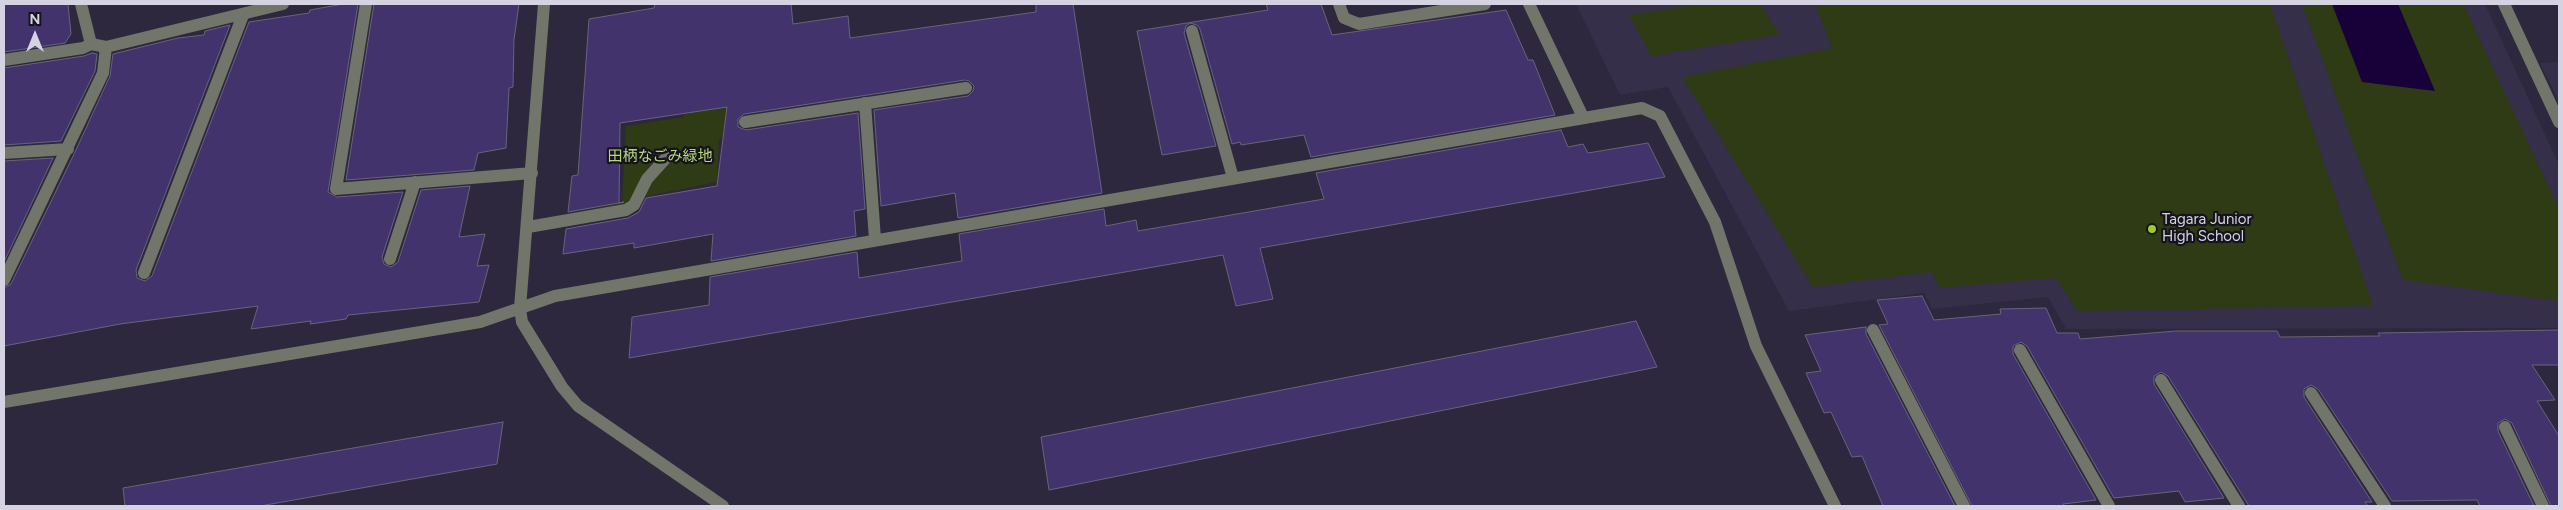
<!DOCTYPE html>
<meta charset="utf-8">
<style>
body{margin:0}
#map{position:relative;width:2563px;height:510px;overflow:hidden;background:#2d283d;font-family:Figtree,sans-serif}
canvas{display:block}
.frame{position:absolute;inset:0;border:5px solid #d5d3e1;pointer-events:none}
.north{position:absolute;left:10px;top:10px;width:50px;height:50px;-webkit-text-stroke:4px #15131c;paint-order:stroke;rotate:0deg;font-size:14px;font-weight:700;line-height:20px;text-align:center;color:#d5d3e1}
.north::after{content:'';display:block;margin:auto;width:18px;height:22px;background:#d5d3e1;clip-path:polygon(50% 0,100% 100%,50% 72%,0 100%)}
</style>
<div id="map">
<canvas width="2563" height="510"></canvas>
<div class="frame"></div>
<div class="north">N</div>
</div>
<script>
const context = document.querySelector('canvas').getContext('2d');
context.lineJoin = 'round';
function fillPath(path, color) { context.fillStyle = color; context.fill(path, 'evenodd'); }
const toPath = rows => new Path2D(rows.map(r => 'M' + r).join(''));
function trace(path, color, width, dash) { context.strokeStyle = color; context.lineWidth = width; context.lineCap = dash ? 'butt' : 'round'; context.setLineDash(dash || []); context.stroke(path); }
function label(font, color, halo, rows, align = 'center') {
  context.font = font + ' Figtree,"Noto Sans JP",sans-serif'; context.lineWidth = 4.5; context.setLineDash([]); context.textBaseline = 'middle'; context.strokeStyle = halo; context.fillStyle = color; for (const [text, x, y, turn = 0] of rows) {
    context.save(); context.translate(x, y); context.rotate((+turn || 0) * Math.PI / 180); context.textAlign = isNaN(turn) ? turn : align; if (halo) context.strokeText(text, 0, 0); context.fillText(text, 0, 0); context.restore();
  }
}
fillPath(toPath([
 [1576,4,2485,4,2559,165,2559,328,2066,329,2048,297,1932,309,1924,293,1789,311,1668,87,1620,95],
 [2559,62,2559,101,2540,63]
]), '#352f4a');
fillPath(toPath([
 [1702,4,1760,4,1780,35,1651,56,1629,15],
 [1815,4,2270,4,2373,306,2077,311,2056,278,1940,288,1931,272,1813,287,1682,77,1832,48],
 [2302,4,2463,4,2559,209,2559,301,2403,280],
 [729,89,728,133,719,139,717,182,642,197,637,211,567,223,568,214,622,203,626,126,684,117,686,96]
]), '#2f3b14');
fillPath(toPath([
 [2332,4,2398,4,2435,91,2362,82]
]), '#170138');
const building = toPath([
 [4,4,68,4,71,34,65,43,4,52,4,4],
 [343,4,358,4,328,192,337,197,403,192,382,257,384,264,391,267,398,262,421,190,470,186,459,237,485,234,477,266,489,265,479,302,348,315,346,319,310,324,311,321,251,329,258,306,120,324,4,346,4,288,11,284,75,152,110,76,113,54,178,38,204,35,205,31,230,25,136,270,137,278,145,281,152,276,249,22,309,13,310,10,343,4],
 [374,4,519,4,514,40,513,87,509,88,506,148,478,153,474,170,346,180,374,4],
 [655,4,791,4,793,24,848,16,850,38,1036,12,1036,4,1073,4,1102,193,958,218,955,193,881,206,874,110,968,96,973,91,974,86,969,81,965,80,744,114,738,119,738,127,746,130,858,113,865,209,854,211,856,236,711,261,713,234,634,248,634,243,563,254,566,229,628,218,639,212,646,198,717,186,727,107,620,123,619,203,624,202,568,212,572,176,578,175,589,19,654,8,655,4],
 [1266,4,1321,4,1332,35,1506,10,1528,60,1533,60,1555,115,1311,157,1304,135,1241,145,1240,142,1232,144,1200,29,1197,25,1190,23,1186,26,1184,33,1216,146,1162,155,1137,31,1268,10,1266,4],
 [92,53,97,54,95,71,61,141,4,145,4,68,84,56,92,53],
 [1561,130,1568,147,1583,144,1588,153,1648,143,1665,177,1260,248,1273,299,1236,306,1223,255,629,358,632,317,709,305,710,277,857,252,859,278,962,261,959,234,1104,209,1106,226,1136,220,1138,231,1324,199,1316,173,1561,130],
 [53,158,4,262,4,161,53,158],
 [1922,296,1934,320,2001,314,2000,309,2046,308,2057,333,2078,333,2080,339,2176,331,2277,331,2280,337,2380,336,2378,333,2559,330,2559,365,2532,365,2555,400,2537,401,2559,436,2559,506,2551,506,2512,423,2505,419,2498,423,2498,431,2534,506,2480,506,2477,500,2392,501,2318,389,2311,385,2304,389,2304,397,2372,502,2365,502,2368,506,2249,506,2168,376,2161,372,2154,376,2154,384,2224,498,2185,502,2179,491,2114,498,2027,346,2021,342,2013,346,2013,354,2096,500,2063,504,2064,506,1972,506,1879,325,1888,324,1877,300,1922,296],
 [1636,321,1657,367,1049,490,1041,437,1636,321],
 [1866,327,1866,334,1955,506,1883,506,1862,456,1852,457,1831,412,1824,413,1806,373,1821,371,1805,335,1866,327],
 [503,422,497,464,260,506,125,506,123,488,503,422]
]);
fillPath(building, '#42336d');
trace(building, '#68647c', 1);
trace(toPath([
 [81,4,91,44,106,47,283,4],
 [366,4,336,189,532,173],
 [544,4,520,308,522,322,562,387,578,406,723,506],
 [1339,4,1344,18,1359,24,1485,4],
 [1529,4,1583,117],
 [2504,4,2559,122],
 [1192,31,1233,178],
 [4,60,83,48,91,44],
 [865,103,875,239],
 [745,122,966,88],
 [4,153,68,149],
 [528,227,626,210,634,205,647,179,667,157],
 [390,259,415,182],
 [144,273,243,15],
 [4,280,103,73,106,47],
 [1873,330,1964,506],
 [2020,350,2109,506],
 [2161,380,2239,506],
 [2311,393,2385,506],
 [4,402,480,322,555,296,1642,108,1660,116,1715,222,1756,346,1835,506],
 [2505,427,2543,506]
]), '#71756a', 12);
for (const [x, y, r, color] of [
 [2152,229,5,"#9fca2d"]
]) { const dot = new Path2D(); dot.arc(x, y, r, 0, 2 * Math.PI); context.fillStyle = color; context.fill(dot); trace(dot, '#15131c', 2); }
label('15px', '#b7d778', '#15131c', [
 ["田柄なごみ緑地",660,157]
]);
label('15px', '#d5d3e1', '#15131c', [
 ["Tagara Junior",2162,220],
 ["High School",2162,237]
], 'left');
</script>
